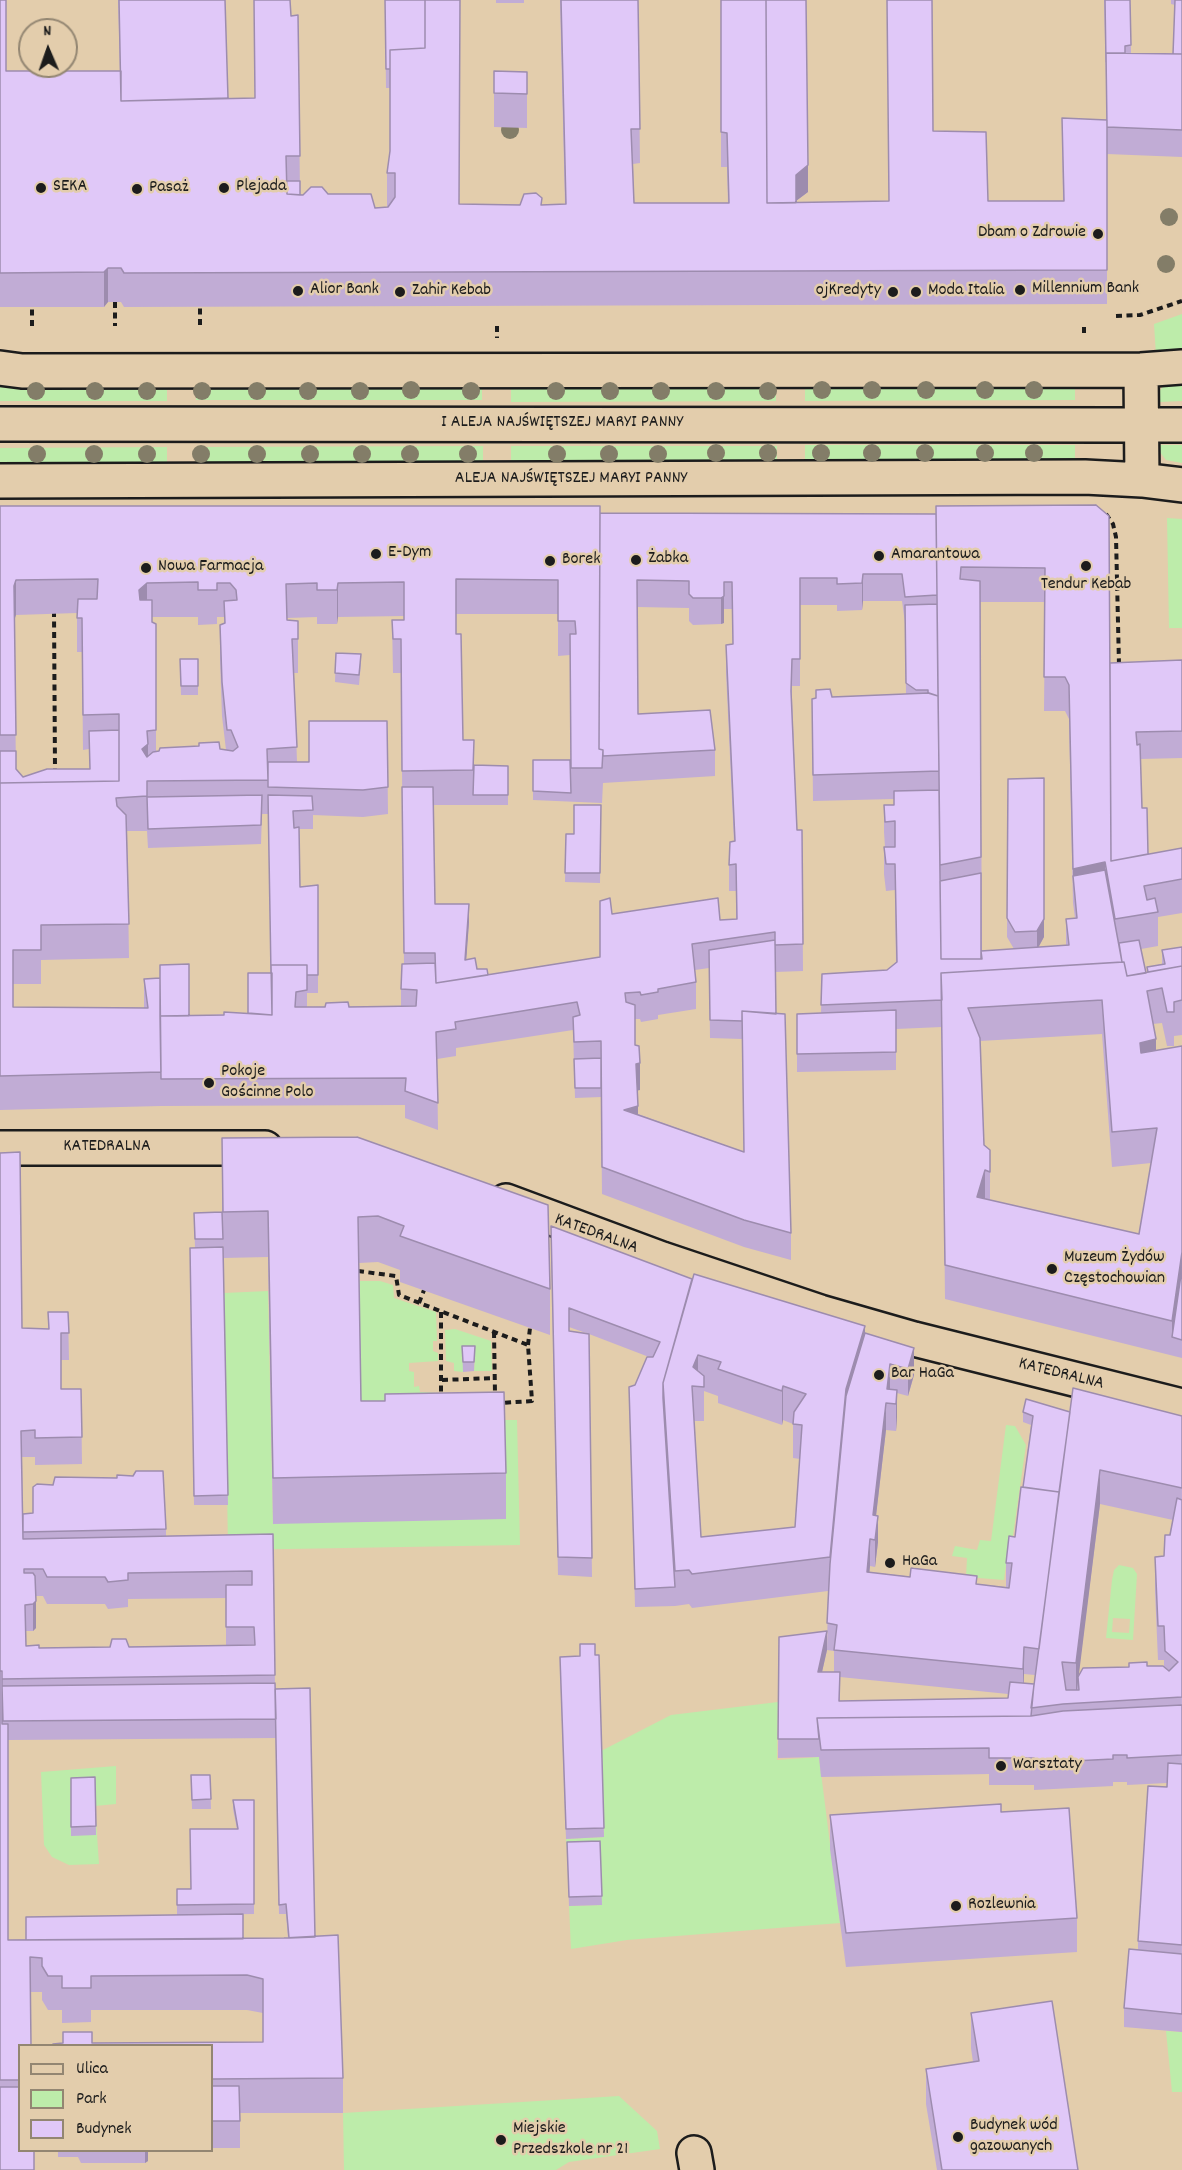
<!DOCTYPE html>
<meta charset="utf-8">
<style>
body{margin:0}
#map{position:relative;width:1182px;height:2170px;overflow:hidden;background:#e3cdac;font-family:Dekko,sans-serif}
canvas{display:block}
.legend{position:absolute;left:18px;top:2044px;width:195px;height:108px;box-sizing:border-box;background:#e3cdac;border:2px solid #938672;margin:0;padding:8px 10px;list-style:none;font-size:18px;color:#1c1c1c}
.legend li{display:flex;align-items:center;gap:12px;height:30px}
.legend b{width:30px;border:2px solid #938672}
.north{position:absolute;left:18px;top:18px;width:60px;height:60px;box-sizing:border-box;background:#e3cdac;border:2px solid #938672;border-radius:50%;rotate:358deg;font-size:16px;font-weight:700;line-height:24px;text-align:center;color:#1c1c1c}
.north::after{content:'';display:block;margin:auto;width:21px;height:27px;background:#1c1c1c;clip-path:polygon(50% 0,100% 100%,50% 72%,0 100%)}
</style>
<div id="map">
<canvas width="1182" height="2170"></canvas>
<ul class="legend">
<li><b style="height:8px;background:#e3cdac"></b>Ulica</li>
<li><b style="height:16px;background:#bdecaa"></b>Park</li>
<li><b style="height:16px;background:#e0c8f8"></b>Budynek</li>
</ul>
<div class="north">N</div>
</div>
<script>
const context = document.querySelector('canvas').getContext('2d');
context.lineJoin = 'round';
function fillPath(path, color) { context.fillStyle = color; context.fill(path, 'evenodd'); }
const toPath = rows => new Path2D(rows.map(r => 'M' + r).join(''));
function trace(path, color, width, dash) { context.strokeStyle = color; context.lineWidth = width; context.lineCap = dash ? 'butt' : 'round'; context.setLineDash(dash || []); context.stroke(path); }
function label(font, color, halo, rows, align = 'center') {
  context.font = font + ' Dekko,sans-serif'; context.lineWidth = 5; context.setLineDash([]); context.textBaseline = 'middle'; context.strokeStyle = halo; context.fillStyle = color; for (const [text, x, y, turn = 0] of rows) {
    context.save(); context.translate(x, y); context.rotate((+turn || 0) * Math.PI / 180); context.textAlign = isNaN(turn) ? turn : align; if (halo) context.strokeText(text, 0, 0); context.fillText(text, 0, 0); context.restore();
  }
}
fillPath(toPath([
 [1182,314,1182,355,1156,355,1154,324],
 [1075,379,1075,400,805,401,805,380],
 [1182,379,1182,401,1159,402,1159,392,1167,381],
 [511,380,776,380,776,401,511,402],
 [167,381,167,401,0,401,0,382],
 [196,381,482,381,482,400,196,400],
 [805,445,1075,445,1075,466,805,467],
 [1159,445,1182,445,1182,463,1166,460,1159,451],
 [483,446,483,466,196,466,196,447],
 [511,446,777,446,777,467,511,468],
 [167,447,167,467,0,467,0,448],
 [1167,518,1182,519,1182,628,1169,628],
 [358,1281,380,1281,393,1285,394,1298,436,1312,437,1341,433,1341,433,1351,438,1353,438,1361,409,1363,409,1371,414,1372,414,1387,419,1386,420,1392,438,1393,437,1399,361,1417],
 [268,1291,273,1524,479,1420,517,1420,520,1545,228,1550,224,1293],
 [455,1329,491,1341,492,1371,474,1371,475,1356,463,1356,463,1372,454,1371,454,1363,446,1361,445,1330],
 [1006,1425,1015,1426,1026,1445,1009,1563,1006,1565,1004,1580,966,1577,967,1558,952,1556,955,1546,977,1550,980,1540,991,1541],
 [1119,1565,1133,1568,1137,1574,1133,1640,1106,1638,1112,1580,1114,1570],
 [1113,1618,1130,1619,1129,1633,1112,1632],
 [778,1702,777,1760,819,1757,840,1923,627,1940,571,1949,569,1906,601,1905,567,1851,566,1839,604,1837,601,1751,671,1715],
 [116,1766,116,1804,95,1806,99,1864,69,1865,52,1857,44,1845,41,1772],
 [1166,2031,1182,2032,1182,2092,1172,2092],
 [619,2096,657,2131,660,2149,569,2162,556,2170,344,2170,343,2113]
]), '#bdecaa');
const minor = toPath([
 [0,368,22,371,1141,370,1182,367],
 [1141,370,1142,480],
 [0,424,1124,425],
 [1159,425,1182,425],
 [0,481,1085,477,1142,480,1182,485],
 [0,1148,265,1148],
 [506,1201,662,1259,820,1312,914,1339,1182,1406],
 [694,2153,697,2170]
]);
trace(minor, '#1c1c1c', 38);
trace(toPath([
 [115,302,115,326],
 [1116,316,1140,315,1182,301],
 [200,325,200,306],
 [32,326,32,308],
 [497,326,497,338],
 [1084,327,1084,336],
 [1106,514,1113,524,1116,537,1119,665],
 [54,611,55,769],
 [358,1271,396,1276,399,1295,528,1345,532,1401,501,1403],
 [419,1303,424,1290],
 [441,1312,441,1397],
 [494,1332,495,1394],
 [528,1345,530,1328],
 [442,1380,495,1378]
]), '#1c1c1c', 4, [6, 4.5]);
trace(minor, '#e3cdac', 33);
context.fillStyle = '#837d68';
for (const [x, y] of [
 [510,130],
 [1169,217],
 [1166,264],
 [411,390],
 [822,390],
 [872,390],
 [926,390],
 [985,390],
 [1034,390],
 [36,391],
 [95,391],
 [147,391],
 [202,391],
 [257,391],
 [308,391],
 [360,391],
 [471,391],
 [556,391],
 [610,391],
 [661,391],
 [716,391],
 [768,391],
 [716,453],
 [768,453],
 [821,453],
 [872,453],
 [925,453],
 [985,453],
 [1034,453],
 [37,454],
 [94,454],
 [147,454],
 [201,454],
 [257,454],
 [310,454],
 [362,454],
 [410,454],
 [468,454],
 [557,454],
 [609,454],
 [658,454]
]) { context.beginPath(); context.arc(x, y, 9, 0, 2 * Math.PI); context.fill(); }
fillPath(toPath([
 [0,0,6,71,120,71,118,0,225,0,228,98,255,98,291,16,298,15,300,195,328,194,375,208,387,207,387,173,390,152,390,88,386,88,385,0,459,204,542,205,565,204,560,0,638,0,640,163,633,164,634,203,728,203,727,167,721,167,721,0,808,192,796,201,796,203,889,201,933,131,988,201,1063,201,1062,118,1107,120,1104,0,1130,0,1131,53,1173,54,1175,5,1171,4,1171,0,1182,0,1182,157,1107,154,1107,304,124,307,121,302,108,302,104,307,0,307],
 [496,0,524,0,524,3,496,3],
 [494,71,527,72,527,128,494,127],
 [1096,505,1110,663,1182,660,1182,758,1140,759,1142,808,1148,854,1182,848,1182,913,1158,917,1158,946,1141,949,1146,973,1147,972,1147,967,1162,964,1162,950,1182,947,1182,1035,1174,1036,1174,1046,1167,1046,1162,1023,1153,1024,1156,1051,1182,1046,1182,1358,945,1299,942,1027,896,1029,896,1070,797,1072,797,1014,821,1013,822,974,887,970,896,962,895,890,886,891,884,874,884,847,885,847,884,832,884,805,894,805,894,799,813,801,812,699,832,697,906,694,905,623,902,601,863,601,862,610,837,611,837,605,800,605,800,686,792,686,792,698,797,830,802,830,803,971,775,972,776,1014,791,1233,791,1260,744,1247,602,1194,601,1097,575,1098,573,1030,456,1048,456,1056,437,1059,438,1130,405,1118,405,1105,161,1106,0,1110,0,506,600,513,936,514],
 [980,602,1045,602,1044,711,1065,711,1069,719,1073,903,1075,918,1066,919,1066,945,1038,947,1044,937,1044,778,1008,779,1007,937,1014,949,982,951],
 [637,607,689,608,689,621,693,625,721,624,724,623,724,609,732,609,733,644,726,645,726,672,734,842,729,865,729,891,736,891,736,919,720,920,612,914,600,957,488,975,477,969,466,959,469,922,435,904,433,805,508,805,508,766,474,766,463,740,456,634,456,614,558,614,558,656,570,655,571,789,533,760,533,800,602,803,603,783,715,776,715,750,638,714],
 [77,613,77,652,82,652,83,750,89,749,90,769,23,777,16,770,14,619,16,615],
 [404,616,404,620,392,620,393,673,401,673,404,964,401,989,401,1006,307,1007,307,993,318,993,318,885,300,887,299,829,313,829,313,815,363,817,388,814,387,721,309,762,297,762,294,673,298,673,298,621,287,620,287,618,317,617,317,624,337,624,338,617],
 [152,617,198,617,198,625,217,624,217,617,224,617,224,623,220,625,220,659,222,716,226,750,220,749,156,751,156,624,152,622],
 [262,814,268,814,271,973,248,1013,189,1016,160,978,144,979,144,1008,13,1007,13,984,41,984,41,960,129,958,127,831,147,831,148,848,261,844],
 [709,968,710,1038,742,1039,744,1152,638,1114,637,1090,640,1090,635,1045,635,1019,640,1019,641,1022,658,1019,658,1015,696,1009,696,982,695,970],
 [1102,1034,1112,1167,1151,1163,1139,1234,990,1200,990,1150,984,1145,980,1041],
 [336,653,361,663,359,685,335,682],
 [180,659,198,659,198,695,181,695],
 [601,805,600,883,565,882,566,834,574,834],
 [222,1138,550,1289,550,1335,400,1282,400,1270,378,1262,359,1263,361,1401,506,1473,506,1519,273,1524,268,1257,223,1258,223,1241,228,1505,194,1505,190,1248,195,1248,194,1213,222,1212],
 [0,1153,22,1328,48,1329,48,1312,68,1312,69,1360,61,1360,61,1389,81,1389,82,1464,35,1465,35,1457,22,1457,23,1522,166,1529,166,1536,273,1534,275,1689,315,1937,343,2078,343,2113,240,2113,240,2148,212,2148,212,2046,92,2043,263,2042,263,2013,247,2010,91,2010,91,2022,62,2023,62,2010,48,2010,42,2000,42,1992,30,1992,20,2046,20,2151,0,2170],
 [36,1596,43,1596,47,1604,105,1604,108,1609,128,1607,128,1599,226,1598,226,1645,39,1648,26,1646,26,1631,33,1631,36,1628],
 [276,1738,279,1914,286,1914,288,1938,8,1940,8,1740],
 [551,1244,692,1279,914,1348,914,1375,908,1396,897,1393,897,1417,896,1431,886,1430,876,1515,878,1542,875,1567,870,1566,869,1572,1006,1587,1006,1563,1015,1537,1023,1487,1031,1425,1023,1422,1023,1412,1070,1412,1182,1416,1182,2032,1124,2027,1124,2008,1138,1950,1138,1941,1167,1783,1127,1785,1127,1782,1113,1782,1113,1786,1034,1790,1034,1785,989,1785,989,1774,821,1777,819,1757,778,1758,779,1637,827,1650,822,1672,834,1672,834,1651,827,1650,828,1591,692,1608,689,1604,675,1606,635,1607,629,1387,635,1385,649,1357,589,1334,592,1577,558,1575],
 [569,1327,583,1332,587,1333,569,1331],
 [704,1391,718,1396,718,1403,782,1425,783,1420,793,1424,793,1458,800,1459,795,1527,701,1537,694,1421,704,1421],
 [1100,1504,1173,1520,1164,1556,1155,1557,1155,1591,1158,1660,1164,1660,1164,1666,1147,1666,1078,1677],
 [1024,1674,1035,1675,1034,1684,1024,1683],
 [840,1677,1008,1694,1008,1698,840,1701],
 [462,1346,475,1346,474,1371,463,1372],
 [595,1655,599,1655,604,1837,566,1839,560,1666],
 [191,1775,210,1775,211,1809,192,1809],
 [95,1777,96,1835,71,1836,71,1778],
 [233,1800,254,1800,254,1914,177,1915,177,1889,191,1889,237,1829,233,1809],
 [830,1815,1077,1918,1077,1952,846,1967,830,1849],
 [600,1841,602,1905,569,1906,567,1842],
 [971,2013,1078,2170,937,2170,926,2104,926,2069,973,2062,971,2048],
 [58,2151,148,2151,148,2161,145,2163,81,2163,78,2157,58,2157]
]), '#c1acd5');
fillPath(toPath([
 [808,165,808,192,796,201,796,237,796,175],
 [108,268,108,302,104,307,104,272],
 [863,574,863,601,862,610,862,583],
 [16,580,16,615,14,621,14,586],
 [147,583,147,617,139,624,139,590],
 [338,583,338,617,337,624,337,590],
 [724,596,724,623,721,624,721,598],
 [148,744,148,779,142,749],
 [1105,862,1105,896,1073,876,1073,869],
 [469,904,469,922,465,978,465,960],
 [1044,919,1044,937,1037,950,1037,931],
 [1156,1039,1156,1073,1140,1077,1140,1043],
 [640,1063,640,1090,636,1091,636,1064],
 [638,1106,638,1133,624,1110],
 [985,1170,985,1204,977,1197],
 [1182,1252,1182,1286,1172,1337,1172,1321],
 [865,1326,865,1360,830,1591,830,1557,846,1389],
 [914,1348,914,1375,908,1396,908,1369],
 [698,1355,698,1387,693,1367],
 [890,1364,890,1391,887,1389],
 [783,1386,783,1420,782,1425,782,1391],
 [897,1390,897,1417,896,1431,896,1404],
 [886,1403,886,1430,873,1542,873,1515],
 [1100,1470,1100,1504,1076,1698,1076,1663],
 [878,1516,878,1542,875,1567,875,1540],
 [870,1539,870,1566,867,1598,867,1572],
 [36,1601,36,1628,33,1631,33,1604],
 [827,1631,827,1650,818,1690,818,1672],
 [1024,1647,1024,1674,1023,1696,1023,1669],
 [145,2151,148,2151,148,2161,145,2163]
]), '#9d8cae');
const building = toPath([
 [0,0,6,0,6,71,121,71,121,101,255,98,254,0,290,0,291,16,298,15,300,156,286,156,287,194,303,195,311,187,322,187,328,194,371,194,375,208,388,207,395,197,395,173,387,173,390,151,390,50,425,48,425,0,460,0,459,204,520,205,524,194,536,193,542,198,541,205,566,204,561,0,638,0,640,129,631,129,634,203,729,203,727,133,721,132,721,0,766,0,767,203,889,201,887,0,932,0,933,131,986,132,988,201,1064,201,1062,118,1107,120,1107,270,124,273,121,268,108,268,104,272,0,273,0,0],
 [119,0,225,0,228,98,121,101,119,0],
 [385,0,425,0,425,48,390,50,390,69,386,69,385,0],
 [766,0,806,0,808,165,796,175,796,203,767,203,766,0],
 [1105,0,1130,0,1131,45,1125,46,1125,53,1106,53,1106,62,1105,0],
 [1175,0,1182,0,1182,54,1173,54,1175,0],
 [1106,53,1182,54,1182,130,1107,127,1106,53],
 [494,71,527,72,527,94,494,93,494,71],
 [286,181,300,181,300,195,287,194,286,181],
 [1096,505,1109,516,1111,861,1182,848,1182,879,1144,886,1147,900,1155,898,1158,912,1115,919,1105,862,1073,869,1069,685,1065,677,1044,677,1045,568,961,567,960,579,980,581,981,857,940,865,936,506,1096,505],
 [0,506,600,506,599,749,603,750,602,768,571,768,570,634,576,634,575,621,558,621,558,580,456,579,456,634,461,634,463,740,474,740,473,770,402,771,401,639,393,639,392,620,404,620,404,582,338,583,337,590,317,590,317,583,286,584,287,620,298,621,298,639,292,639,297,747,267,749,268,780,147,781,147,796,116,798,117,806,126,815,129,924,41,925,41,950,13,950,13,1007,148,1008,144,979,160,978,161,1072,0,1076,0,783,119,781,119,714,83,715,82,618,77,618,78,599,97,599,98,579,16,580,14,586,16,735,0,735,0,506],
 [198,582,198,590,217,590,217,583,230,583,236,590,237,600,224,601,225,623,220,625,222,682,227,730,231,730,238,747,233,751,220,749,219,742,199,743,199,746,160,748,159,751,153,752,147,757,142,749,148,744,147,731,156,730,156,624,152,622,152,600,140,600,139,590,147,583,198,582],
 [600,513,936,514,937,595,905,597,902,574,863,574,862,583,837,584,837,578,800,578,800,659,792,659,791,691,797,830,802,830,803,944,775,945,775,932,692,944,696,982,658,989,658,992,641,995,640,992,625,993,626,1002,635,1005,635,1045,639,1046,640,1063,636,1064,638,1106,624,1110,744,1152,742,1011,785,1014,791,1233,744,1220,602,1167,601,1041,574,1042,573,1017,580,1015,577,1002,455,1022,456,1029,436,1032,438,1103,405,1091,406,1078,161,1079,160,1016,224,1015,224,1012,272,1015,271,965,307,965,307,990,296,992,295,1007,325,1007,326,1003,348,1002,349,1007,416,1006,417,990,401,989,402,964,435,963,436,983,600,957,600,901,610,898,612,914,718,898,720,920,737,919,736,864,729,865,730,842,735,841,726,645,733,644,732,582,724,582,724,596,721,598,693,598,689,594,689,581,637,580,638,714,710,710,715,750,603,756,603,750,599,749,600,513],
 [937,604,938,696,928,693,928,690,916,690,906,683,905,605,937,604],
 [336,653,361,654,359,675,335,673,336,653],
 [180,659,198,659,198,686,181,686,180,659],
 [1182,660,1182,731,1136,732,1137,745,1140,744,1142,808,1147,808,1148,854,1111,861,1110,663,1182,660],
 [830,689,832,697,929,693,938,696,939,771,813,775,812,699,816,698,816,690,830,689],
 [309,721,387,721,388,787,363,790,268,787,268,762,309,762,309,721],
 [119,730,119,781,0,783,0,751,16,751,16,769,23,777,47,769,90,769,89,731,119,730],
 [533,760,570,760,571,793,533,791,533,760],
 [474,765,508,766,508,795,473,795,474,765],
 [1044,778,1044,919,1037,931,1015,932,1007,918,1008,779,1044,778],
 [402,787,433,787,435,904,469,904,465,960,475,958,477,969,487,969,488,975,436,983,435,953,404,953,402,787],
 [939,790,941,959,982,959,981,951,1069,945,1066,919,1077,918,1073,876,1105,870,1122,962,941,973,942,1000,821,1005,822,974,887,970,897,962,895,864,886,864,884,847,895,847,895,821,885,822,884,805,894,805,894,791,939,790],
 [262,795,261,825,148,829,147,797,262,795],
 [268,795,312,796,313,810,293,811,294,828,299,827,300,887,318,885,318,975,307,975,307,965,271,965,271,974,268,795],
 [574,805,601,805,600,873,565,873,566,834,574,834,574,805],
 [981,873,981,959,941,959,940,881,981,873],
 [775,940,776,1014,742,1011,742,1021,710,1020,709,950,775,940],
 [1139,940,1146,973,1127,976,1124,962,1122,962,1119,943,1139,940],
 [1182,947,1182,966,1148,972,1147,967,1165,964,1162,950,1182,947],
 [1124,962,1127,976,1182,966,1182,1000,1174,1002,1174,1012,1167,1012,1162,988,1147,991,1156,1039,1140,1043,1141,1053,1182,1046,1182,1252,1172,1321,945,1265,941,973,1124,962],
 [1102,1000,1112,1132,1157,1128,1139,1234,977,1197,985,1170,990,1172,990,1150,984,1145,980,1038,968,1008,1102,1000],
 [189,964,189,1016,160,1016,160,965,189,964],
 [248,973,272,973,272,1015,248,1013,248,973],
 [896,1010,896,1052,797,1054,797,1014,896,1010],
 [601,1058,601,1088,575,1088,574,1059,601,1058],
 [357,1137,548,1205,550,1289,400,1236,404,1226,378,1216,358,1217,361,1401,385,1401,385,1394,504,1392,506,1473,273,1478,268,1211,223,1212,222,1138,357,1137],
 [20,1152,22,1328,49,1329,48,1312,68,1312,69,1333,61,1333,61,1389,81,1389,82,1437,35,1438,35,1430,21,1431,23,1539,273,1534,275,1675,2,1679,2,1671,0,1671,0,1153,20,1152],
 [24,1569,43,1569,47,1577,105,1577,108,1582,128,1580,128,1573,252,1571,252,1585,226,1585,226,1627,254,1627,255,1645,129,1647,126,1639,112,1639,110,1647,39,1648,39,1645,26,1646,25,1605,33,1604,36,1601,35,1576,33,1573,24,1573,24,1569],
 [222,1212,223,1239,195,1239,194,1213,222,1212],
 [551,1226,692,1279,663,1383,663,1398,675,1587,635,1589,629,1387,635,1385,647,1357,653,1357,660,1342,569,1308,569,1331,589,1334,592,1558,558,1557,551,1226],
 [223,1247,228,1495,194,1496,190,1248,223,1247],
 [1182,1268,1182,1340,1172,1337,1182,1268],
 [694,1274,865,1326,846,1389,830,1557,692,1574,689,1570,675,1571,663,1383,694,1274],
 [698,1355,721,1362,718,1369,782,1391,783,1386,806,1394,794,1412,793,1424,802,1425,795,1527,701,1537,692,1386,704,1387,704,1376,693,1367,698,1355],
 [865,1333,914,1348,908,1369,890,1364,887,1389,897,1390,896,1404,886,1403,873,1515,878,1516,875,1540,870,1539,867,1572,910,1577,911,1568,977,1576,976,1584,1009,1588,1012,1563,1006,1563,1009,1536,1015,1537,1021,1487,1059,1492,1039,1649,1024,1647,1023,1669,834,1650,837,1625,827,1623,830,1564,846,1396,865,1333],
 [462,1346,475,1346,474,1362,463,1362,462,1346],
 [1073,1388,1182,1416,1182,1488,1100,1470,1076,1663,1062,1662,1066,1690,1079,1690,1078,1677,1083,1668,1129,1667,1129,1663,1147,1662,1147,1666,1163,1666,1169,1671,1178,1662,1165,1651,1164,1626,1158,1626,1155,1557,1164,1556,1165,1535,1170,1535,1177,1498,1182,1500,1182,1697,1063,1704,1031,1708,1073,1388],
 [1026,1399,1070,1412,1059,1492,1023,1487,1033,1416,1023,1412,1026,1399],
 [136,1471,163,1471,166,1529,23,1532,23,1514,33,1513,33,1487,37,1484,53,1485,55,1477,117,1478,117,1475,133,1476,136,1471],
 [827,1631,818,1672,840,1672,839,1701,1008,1698,1010,1682,1034,1684,1031,1716,817,1718,819,1739,778,1739,779,1637,827,1631],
 [580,1644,595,1644,595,1655,599,1655,604,1828,566,1829,560,1657,580,1656,580,1644],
 [0,1671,2,1671,2,1724,8,1724,8,1940,284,1938,338,1935,343,2078,212,2079,212,2046,50,2046,53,2044,63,2043,63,2032,92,2032,92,2043,263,2042,263,1979,247,1975,91,1976,91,1988,62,1988,62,1976,48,1976,42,1966,42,1958,30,1957,31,2046,20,2046,20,2080,0,2080,0,1671],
 [275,1683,276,1719,3,1721,2,1686,275,1683],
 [310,1688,315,1937,289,1938,286,1904,279,1905,275,1689,310,1688],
 [1182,1705,1182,1755,1127,1758,1127,1755,1113,1755,1113,1759,1034,1763,1034,1758,989,1758,989,1748,821,1750,817,1718,1031,1716,1063,1711,1182,1705],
 [1168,1763,1182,1764,1182,1945,1138,1941,1148,1786,1167,1787,1168,1763],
 [191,1775,210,1775,211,1799,192,1800,191,1775],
 [95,1777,96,1826,71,1827,71,1778,95,1777],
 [233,1800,254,1800,254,1904,177,1905,177,1889,191,1889,190,1829,238,1829,233,1800],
 [1001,1804,1001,1812,1069,1808,1077,1918,846,1933,830,1815,1001,1804],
 [600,1841,602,1896,569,1897,567,1842,600,1841],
 [243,1914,243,1939,26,1940,26,1917,243,1914],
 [1129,1949,1182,1954,1182,2014,1124,2008,1129,1949],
 [1052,2001,1078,2170,942,2170,926,2069,979,2061,971,2013,1052,2001],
 [212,2086,239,2086,240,2121,212,2121,212,2086],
 [0,2087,20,2087,20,2151,34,2151,34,2170,0,2170,0,2087]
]);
fillPath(building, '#e0c8f8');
trace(building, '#9d8cae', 1.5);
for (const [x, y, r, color] of [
 [41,188,6,"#1c1c1c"],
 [224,188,6,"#1c1c1c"],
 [137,189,6,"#1c1c1c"],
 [1098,234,6,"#1c1c1c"],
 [1020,290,6,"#1c1c1c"],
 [298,291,6,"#1c1c1c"],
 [400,292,6,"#1c1c1c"],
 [893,292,6,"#1c1c1c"],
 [916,292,6,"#1c1c1c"],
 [376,554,6,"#1c1c1c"],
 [879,556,6,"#1c1c1c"],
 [636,560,6,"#1c1c1c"],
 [550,561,6,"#1c1c1c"],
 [1086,566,6,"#1c1c1c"],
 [146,568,6,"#1c1c1c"],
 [209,1083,6,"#1c1c1c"],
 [1052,1269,6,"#1c1c1c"],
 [879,1375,6,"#1c1c1c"],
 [890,1563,6,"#1c1c1c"],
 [1001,1766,6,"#1c1c1c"],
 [956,1906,6,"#1c1c1c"],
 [958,2137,6,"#1c1c1c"],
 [501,2140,6,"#1c1c1c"]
]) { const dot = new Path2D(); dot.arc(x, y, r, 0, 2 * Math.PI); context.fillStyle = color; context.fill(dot); trace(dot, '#e3cdac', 2); }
label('18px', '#1c1c1c', '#e3cdac', [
 ["SEKA",53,188],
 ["Plejada",236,188],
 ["Pasaż",149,189],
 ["Dbam o Zdrowie",1086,234,"right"],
 ["Millennium Bank",1032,290],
 ["Alior Bank",310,291],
 ["Zahir Kebab",412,292],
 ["ojKredyty",881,292,"right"],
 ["Moda Italia",928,292],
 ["E-Dym",388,554],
 ["Amarantowa",891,556],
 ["Żabka",648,560],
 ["Borek",562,561],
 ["Nowa Farmacja",158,568],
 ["Tendur Kebab",1086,586,"center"],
 ["Pokoje",221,1073],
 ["Gościnne Polo",221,1094],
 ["Muzeum Żydów",1064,1259],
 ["Częstochowian",1064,1280],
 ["Bar HaGa",891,1375],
 ["HaGa",902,1563],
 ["Warsztaty",1013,1766],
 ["Rozlewnia",968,1906],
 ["Budynek wód",970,2127],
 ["gazowanych",970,2148],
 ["Miejskie",513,2130],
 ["Przedszkole nr 21",513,2151]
], 'left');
label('18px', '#1c1c1c', '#e3cdac', [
 ["I ALEJA NAJŚWIĘTSZEJ MARYI PANNY",562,424],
 ["ALEJA NAJŚWIĘTSZEJ MARYI PANNY",571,480],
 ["KATEDRALNA",107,1148],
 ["KATEDRALNA",596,1235,20],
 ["KATEDRALNA",1061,1375,14]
]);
</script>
